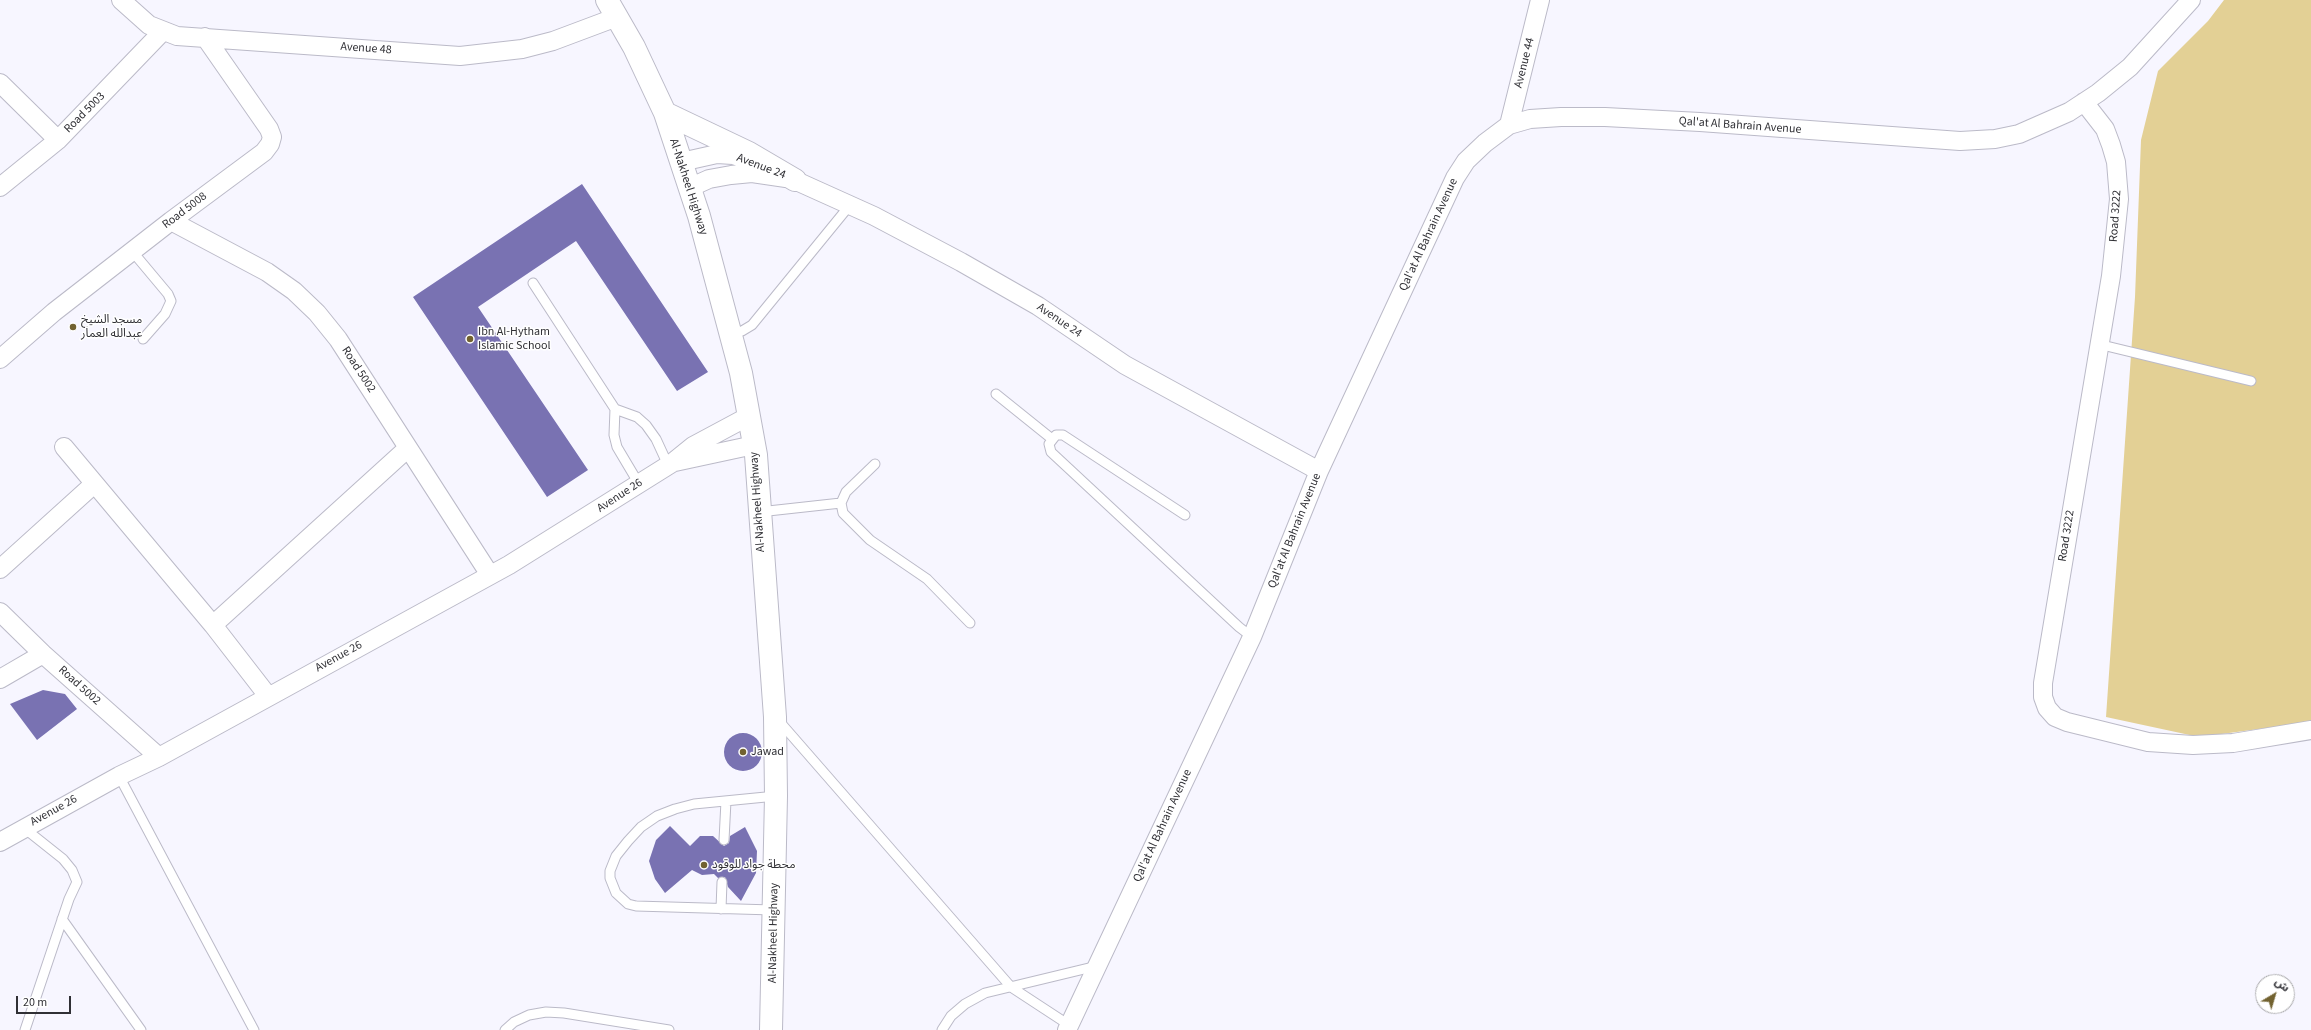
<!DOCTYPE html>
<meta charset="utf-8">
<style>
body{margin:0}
#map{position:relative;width:2311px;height:1030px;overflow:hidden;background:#f7f6ff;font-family:"Source Sans 3","Noto Sans Arabic",sans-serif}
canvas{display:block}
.north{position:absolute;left:2255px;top:974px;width:40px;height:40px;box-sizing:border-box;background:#fff;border:1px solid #acacae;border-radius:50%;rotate:38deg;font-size:11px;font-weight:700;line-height:16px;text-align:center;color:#303035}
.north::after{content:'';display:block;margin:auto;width:14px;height:18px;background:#726230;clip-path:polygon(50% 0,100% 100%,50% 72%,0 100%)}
.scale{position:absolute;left:16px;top:996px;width:55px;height:18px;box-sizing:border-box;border:2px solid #303035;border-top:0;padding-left:5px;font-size:12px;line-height:14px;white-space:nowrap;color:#303035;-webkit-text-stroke:3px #fff;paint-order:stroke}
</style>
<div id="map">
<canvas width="2311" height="1030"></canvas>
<div class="north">ش</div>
<div class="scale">20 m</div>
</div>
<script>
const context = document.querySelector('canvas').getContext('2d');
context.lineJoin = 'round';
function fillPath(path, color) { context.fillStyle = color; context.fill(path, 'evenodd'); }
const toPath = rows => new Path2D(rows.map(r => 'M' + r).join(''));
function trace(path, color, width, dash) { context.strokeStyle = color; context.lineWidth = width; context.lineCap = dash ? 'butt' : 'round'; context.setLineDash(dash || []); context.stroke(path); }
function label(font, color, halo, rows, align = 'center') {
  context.font = font + ' "Source Sans 3","Noto Sans Arabic",sans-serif'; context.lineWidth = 3; context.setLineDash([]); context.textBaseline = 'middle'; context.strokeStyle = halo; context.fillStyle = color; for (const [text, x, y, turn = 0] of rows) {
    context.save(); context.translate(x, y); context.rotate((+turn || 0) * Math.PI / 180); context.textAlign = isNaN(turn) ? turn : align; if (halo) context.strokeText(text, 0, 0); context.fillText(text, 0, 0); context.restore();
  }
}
fillPath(toPath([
 [2224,0,2311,0,2311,722,2199,737,2106,717,2135,297,2141,140,2158,71,2208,21]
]), '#e3d095');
fillPath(toPath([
 [582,184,708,372,677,391,576,241,478,307,588,470,547,497,413,297],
 [43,690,65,694,77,709,37,740,10,704],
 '724 752a19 19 0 1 1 38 0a19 19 0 1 1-38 0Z',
 [670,826,690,846,700,836,713,836,724,846,729,843,730,836,745,827,757,851,756,873,741,901,728,887,725,877,718,878,714,874,702,875,692,870,665,893,655,879,649,861,656,840]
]), '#7972b2');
const service = toPath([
 [132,251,168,294,171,301,165,314,143,339],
 [533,283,615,409,637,417,646,425,656,439,668,465],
 [731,333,742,331,752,325,850,205],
 [2098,344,2251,381],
 [996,394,1052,439],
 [615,409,614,435,617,447,639,484],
 [875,464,846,492,841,503,843,513,870,540,927,579,970,623],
 [759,512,841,503],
 [1185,515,1063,435,1056,435,1049,444,1051,452,1239,627,1252,637],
 [779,721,1011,987,1069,1025],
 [119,776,254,1030],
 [24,828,63,859,72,870,77,882,69,899,25,1030],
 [724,840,726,801],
 [721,909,722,882],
 [773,910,636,906,628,904,616,893,610,878,610,871,616,856,628,841,641,827,657,816,675,809,694,804,776,796],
 [62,919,141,1030],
 [505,1030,514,1022,529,1015,546,1012,564,1013,669,1030],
 [942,1030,951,1016,965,1004,985,993,1097,966]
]);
const minor = toPath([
 [121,0,149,25,177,36,460,56,522,49,553,41,617,17],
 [0,83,58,140],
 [2084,102,2105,129,2111,145,2116,162,2119,199,2111,276,2043,683,2043,697,2047,708,2055,717,2067,722,2148,742,2193,745,2233,743,2311,730],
 [1509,125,1540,0],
 [681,162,717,154,733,155,751,161],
 [783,175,874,216,961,262,1038,306,1125,365,1319,471],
 [0,187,58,140,162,32],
 [689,188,709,179,731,175,752,173,786,178],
 [171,221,267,272,294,291,317,313,338,339,490,575],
 [0,359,54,312,171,221,264,152,270,144,272,137,269,129,205,37],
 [64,447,213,625,268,696],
 [675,462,754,445],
 [0,569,94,484],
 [0,612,43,654,159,757],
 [213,625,408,448],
 [0,679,43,654],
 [0,842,119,776,159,757,509,565,672,463,693,446,749,416],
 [1067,1030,1252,637,1319,471,1455,178,1466,161,1485,143,1509,125,1530,119,1561,117,1605,117,1700,122,1960,141,1995,139,2019,134,2069,112,2098,93,2130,67,2191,0]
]);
const tertiary = toPath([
 [607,0,634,47,665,113,699,216,741,373,756,455,775,717,776,796,771,1030],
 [665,113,749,153,795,180]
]);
trace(service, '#bbbac8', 11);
trace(minor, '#bbbac8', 20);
trace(tertiary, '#bbbac8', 24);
trace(service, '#fff', 9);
trace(minor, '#fff', 18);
trace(tertiary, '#fff', 22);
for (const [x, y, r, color] of [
 [73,327,4,"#726230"],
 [470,339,4,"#726230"],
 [743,752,4,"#726230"],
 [704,865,4,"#726230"]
]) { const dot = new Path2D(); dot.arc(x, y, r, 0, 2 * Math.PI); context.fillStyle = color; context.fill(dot); trace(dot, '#fff', 1.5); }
label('12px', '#303035', '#fff', [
 ["Avenue 48",366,49,4],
 ["Avenue 44",1525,63,-76],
 ["Road 5003",85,113,-45],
 ["Qal'at Al Bahrain Avenue",1740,126,4],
 ["Avenue 24",761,167,21],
 ["Al-Nakheel Highway",688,187,72],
 ["Road 5008",185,211,-37],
 ["Road 3222",2116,216,-86],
 ["Qal'at Al Bahrain Avenue",1429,235,-65],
 ["Avenue 24",1059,321,34],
 ["Road 5002",358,370,57],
 ["Avenue 26",620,496,-33],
 ["Al-Nakheel Highway",758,502,-94],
 ["Qal'at Al Bahrain Avenue",1295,531,-68],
 ["Road 3222",2067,536,-81],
 ["Avenue 26",339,657,-29],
 ["Road 5002",79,686,42],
 ["Avenue 26",54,811,-29],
 ["Qal'at Al Bahrain Avenue",1163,826,-65],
 ["Al-Nakheel Highway",774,933,-89]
]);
label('12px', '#303035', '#fff', [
 ["مسجد الشيخ",81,320],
 ["عبدالله العمار",81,334],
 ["Ibn Al-Hytham",478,332],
 ["Islamic School",478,346],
 ["Jawad",751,752],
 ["محطة جواد للوقود",712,865]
], 'left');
</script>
